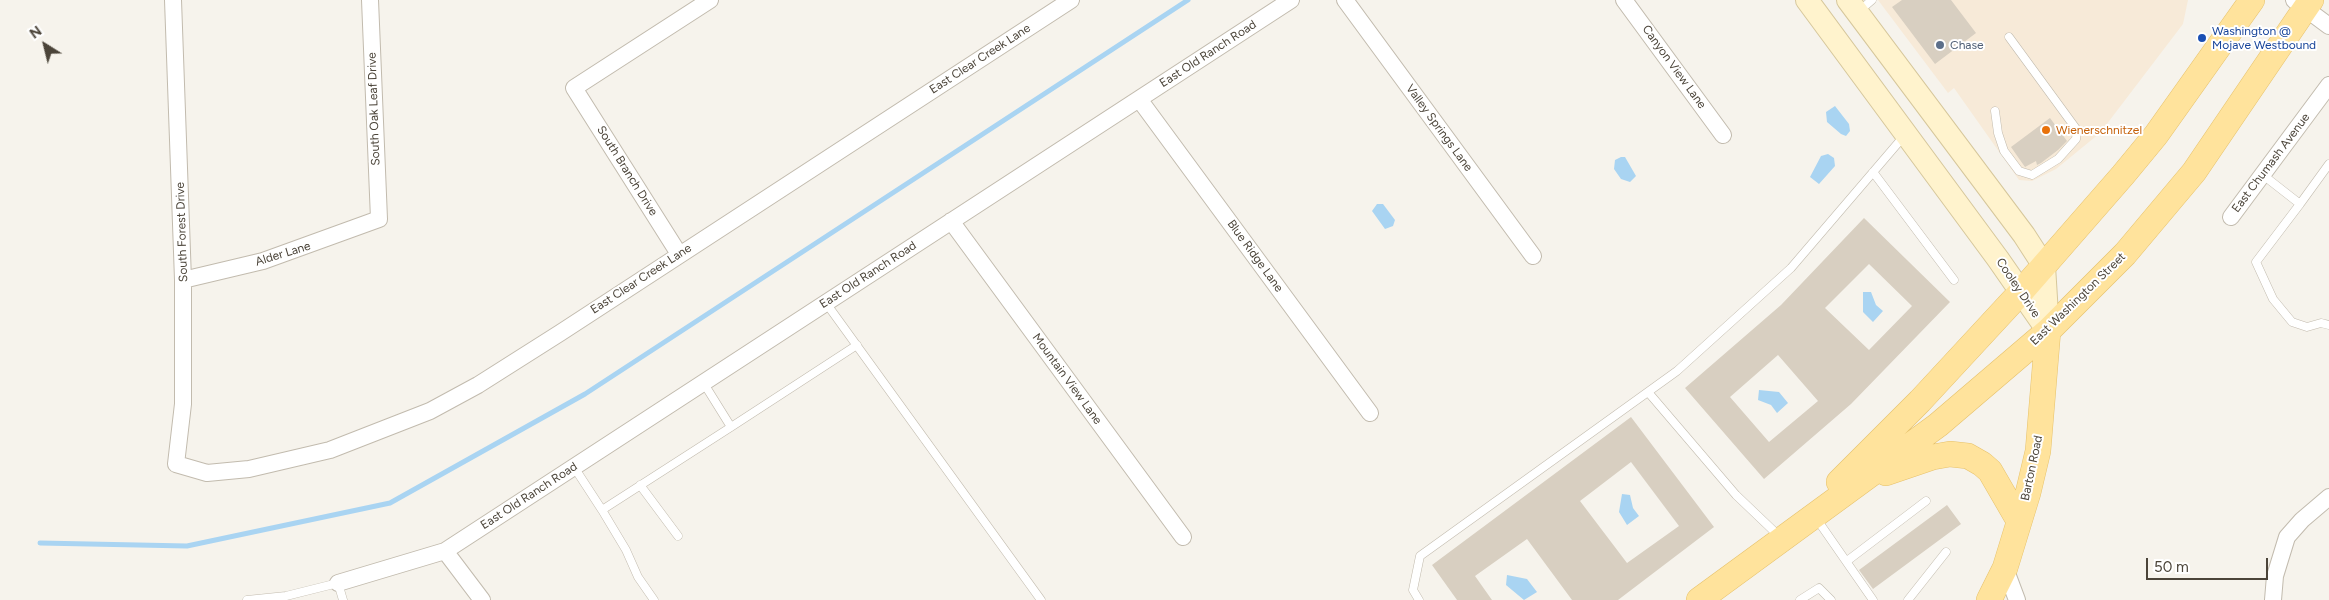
<!DOCTYPE html>
<style>
body{margin:0}
#map{position:relative;width:2329px;height:600px;overflow:hidden;background:#f6f3ec;font-family:Figtree,sans-serif}
canvas{display:block}
.north{position:absolute;left:20px;top:20px;width:50px;height:50px;-webkit-text-stroke:4px #fff;paint-order:stroke;rotate:324deg;font-size:14px;font-weight:700;line-height:20px;text-align:center;color:#4b4439}
.north::after{content:'';display:block;margin:auto;width:18px;height:22px;background:#4b4439;clip-path:polygon(50% 0,100% 100%,50% 72%,0 100%)}
.scale{position:absolute;left:2146px;top:558px;width:122px;height:22px;box-sizing:border-box;border:2px solid #4b4439;border-top:0;padding-left:6px;font-size:15px;line-height:18px;white-space:nowrap;color:#4b4439;-webkit-text-stroke:4px #fff;paint-order:stroke}
</style>
<div id="map">
<canvas width="2329" height="600"></canvas>
<div class="north">N</div>
<div class="scale">50 m</div>
</div>
<script>
const context = document.querySelector('canvas').getContext('2d');
context.lineJoin = 'round';
function fillPath(path, color) { context.fillStyle = color; context.fill(path, 'evenodd'); }
const toPath = rows => new Path2D(rows.map(r => 'M' + r).join(''));
function trace(path, color, width, dash) { context.strokeStyle = color; context.lineWidth = width; context.lineCap = dash ? 'butt' : 'round'; context.setLineDash(dash || []); context.stroke(path); }
function label(font, color, halo, rows, align = 'center') {
  context.font = font + ' Figtree,sans-serif'; context.lineWidth = 4; context.setLineDash([]); context.textBaseline = 'middle'; context.strokeStyle = halo; context.fillStyle = color; for (const [text, x, y, turn = 0] of rows) {
    context.save(); context.translate(x, y); context.rotate((+turn || 0) * Math.PI / 180); context.textAlign = isNaN(turn) ? turn : align; if (halo) context.strokeText(text, 0, 0); context.fillText(text, 0, 0); context.restore();
  }
}
fillPath(toPath([
 [1878,0,2188,0,2183,24,2100,133,2056,169,2032,181,2019,180,1954,88,1948,93]
]), '#f7ead8');
fillPath(toPath([
 [1835,106,1849,124,1850,131,1846,136,1841,134,1827,122,1826,112],
 [1828,154,1834,158,1835,166,1819,184,1810,177,1821,156],
 [1621,157,1625,157,1636,176,1630,182,1621,179,1614,169,1615,160],
 [1377,204,1383,204,1395,220,1393,226,1385,229,1372,211],
 [1863,292,1871,292,1876,305,1883,311,1873,322,1863,312],
 [1759,390,1779,392,1788,403,1777,413,1771,405,1758,400],
 [1622,494,1630,495,1633,508,1639,516,1627,525,1619,512],
 [1507,575,1527,579,1537,592,1524,600,1506,585]
]), '#a9d4f2');
trace(toPath([
 [40,543,187,546,390,503,585,394,1188,0]
]), '#a9d4f2', 5);
fillPath(toPath([
 [1902,0,1951,0,1976,33,1935,64,1892,7],
 [2050,118,2067,141,2058,150,2041,163,2037,165,2036,161,2025,167,2011,147],
 [1864,218,1950,302,1851,404,1764,479,1685,388,1781,305],
 [1869,264,1912,306,1869,350,1825,308],
 [1778,355,1818,401,1769,442,1730,397],
 [1631,417,1714,527,1618,600,1572,600,1527,539,1475,576,1492,600,1457,600,1432,565],
 [1631,462,1679,526,1627,563,1580,501],
 [1947,505,1961,524,1873,589,1859,570]
]), '#d8cfc1');
const lane = toPath([
 [1859,11,1872,0],
 [1995,111,1998,133,2004,151,2019,171,2032,175,2058,159,2076,139,2077,130,2009,37],
 [1873,172,1954,280],
 [2263,175,2300,204,2256,262,2273,299,2292,322,2307,327,2321,323,2329,325],
 [2300,204,2329,164],
 [826,303,1041,600],
 [703,382,731,427,857,345],
 [1648,392,1736,495,1779,536],
 [574,467,602,510],
 [640,485,678,536],
 [1816,518,1873,600],
 [1847,561,1926,501],
 [247,600,286,596,338,583,343,600],
 [654,600,638,577,626,550,602,510,731,427],
 [1419,600,1413,590,1420,556,1677,371,1791,268,1904,136],
 [1800,600,1819,588,1831,600],
 [1908,600,1946,552]
]);
const street = toPath([
 [173,0,183,280,183,404,176,464,207,473,249,469,330,450,430,411,478,385,560,333,1071,0],
 [1345,0,1533,256],
 [1624,0,1723,135],
 [2294,0,2329,26],
 [1139,99,1370,413],
 [2231,217,2329,85],
 [951,221,1183,537],
 [679,254,574,88,710,0],
 [183,280,263,261,379,219,370,0],
 [445,551,482,600],
 [2005,568,2017,600],
 [338,583,445,551,1291,0],
 [2273,600,2275,576,2287,537,2302,520,2329,497]
]);
const secondary = toPath([
 [1807,0,1998,259,2048,331],
 [1848,0,2024,235,2044,266,2048,331]
]);
const primary = toPath([
 [1886,473,1933,457,1950,454,1968,456,1982,464,1990,471,2019,521],
 [1839,482,1920,401,2020,293,2123,175,2156,135,2252,0],
 [1699,600,1938,425,2048,331,2125,254,2194,172,2311,0],
 [1989,600,2005,568,2028,493,2038,451,2048,331]
]);
trace(lane, '#c2bbae', 9);
trace(street, '#c2bbae', 18);
trace(secondary, '#d6c79b', 24);
trace(primary, '#e6c16a', 26);
trace(lane, '#fff', 8);
trace(street, '#fff', 16);
trace(secondary, '#fff3cd', 22);
trace(primary, '#ffe39c', 25);
for (const [x, y, r, color] of [
 [2202,38,5,"#1a4fb4"],
 [1940,45,5,"#5c6f8a"],
 [2046,130,5,"#e8710a"]
]) { const dot = new Path2D(); dot.arc(x, y, r, 0, 2 * Math.PI); context.fillStyle = color; context.fill(dot); trace(dot, '#fff', 2); }
label('12px', '#164399', '#fff', [
 ["Washington @",2212,31],
 ["Mojave Westbound",2212,45]
], 'left');
label('12px', '#4e5e75', '#fff', [
 ["Chase",1950,45]
], 'left');
label('12px', '#4b4439', '#fff', [
 ["East Old Ranch Road",1208,54,-33],
 ["East Clear Creek Lane",980,59,-33],
 ["Canyon View Lane",1674,67,54],
 ["South Oak Leaf Drive",374,109,-92],
 ["Valley Springs Lane",1439,128,54],
 ["East Chumash Avenue",2271,163,-53],
 ["South Branch Drive",627,171,58],
 ["South Forest Drive",182,232,-92],
 ["Alder Lane",283,254,-17],
 ["Blue Ridge Lane",1255,256,54],
 ["East Old Ranch Road",868,275,-33],
 ["East Clear Creek Lane",641,279,-33],
 ["Cooley Drive",2018,288,56],
 ["East Washington Street",2078,299,-44],
 ["Mountain View Lane",1067,379,54],
 ["Barton Road",2032,468,-78],
 ["East Old Ranch Road",529,496,-33]
]);
label('12px', '#c56008', '#fff', [
 ["Wienerschnitzel",2056,130]
], 'left');
</script>
